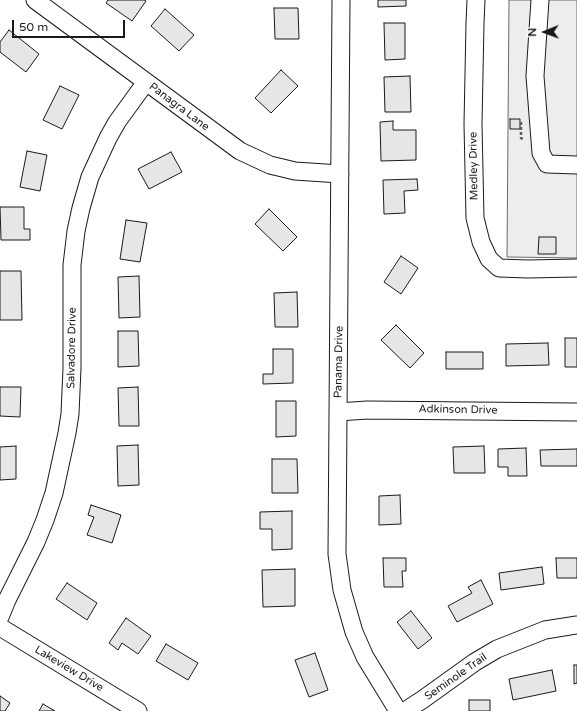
<!DOCTYPE html>
<style>
body{margin:0}
#map{position:relative;width:577px;height:711px;overflow:hidden;background:#fff;font-family:"Varela Round",sans-serif}
canvas{display:block}
.north{position:absolute;left:525px;top:12px;width:40px;height:40px;-webkit-text-stroke:3px #fff;paint-order:stroke;rotate:269deg;font-size:11px;font-weight:700;line-height:16px;text-align:center;color:#1a1a1a}
.north::after{content:'';display:block;margin:auto;width:14px;height:18px;background:#1a1a1a;clip-path:polygon(50% 0,100% 100%,50% 72%,0 100%)}
.scale{position:absolute;left:12px;top:20px;width:113px;height:18px;box-sizing:border-box;border:2px solid #1a1a1a;border-top:0;padding-left:5px;font-size:12px;line-height:14px;white-space:nowrap;color:#1a1a1a;-webkit-text-stroke:3px #fff;paint-order:stroke}
</style>
<div id="map">
<canvas width="577" height="711"></canvas>
<div class="north">N</div>
<div class="scale">50 m</div>
</div>
<script>
const context = document.querySelector('canvas').getContext('2d');
context.lineJoin = 'round';
function fillPath(path, color) { context.fillStyle = color; context.fill(path, 'evenodd'); }
const toPath = rows => new Path2D(rows.map(r => 'M' + r).join(''));
function trace(path, color, width, dash) { context.strokeStyle = color; context.lineWidth = width; context.lineCap = dash ? 'butt' : 'round'; context.setLineDash(dash || []); context.stroke(path); }
function label(font, color, halo, rows, align = 'center') {
  context.font = font + ' "Varela Round",sans-serif'; context.lineWidth = 3; context.setLineDash([]); context.textBaseline = 'middle'; context.strokeStyle = halo; context.fillStyle = color; for (const [text, x, y, turn = 0] of rows) {
    context.save(); context.translate(x, y); context.rotate((+turn || 0) * Math.PI / 180); context.textAlign = isNaN(turn) ? turn : align; if (halo) context.strokeText(text, 0, 0); context.fillText(text, 0, 0); context.restore();
  }
}
const green = toPath([
 [509,0,577,0,577,258,507,257,509,0]
]);
fillPath(green, '#ededed');
trace(green, '#6a6a6a', 1);
const building = toPath([
 [108,0,144,0,146,1,132,21,106,3,108,0],
 [378,0,406,0,406,6,378,7,378,0],
 [274,8,298,8,299,39,275,39,274,8],
 [165,9,194,35,179,51,151,26,165,9],
 [384,23,405,23,405,59,385,60,384,23],
 [9,30,39,54,26,72,0,52,0,42,9,30],
 [281,70,298,86,271,113,255,98,281,70],
 [410,76,411,112,385,112,384,77,410,76],
 [60,86,79,95,62,129,43,120,60,86],
 [510,119,520,119,520,129,510,129,510,119],
 [393,121,393,130,416,130,416,160,381,161,380,122,393,121],
 [27,151,47,155,40,191,20,187,27,151],
 [171,152,182,172,149,189,138,169,171,152],
 [417,179,418,190,404,191,405,213,384,214,383,180,417,179],
 [0,207,24,207,24,229,30,229,30,240,1,240,0,207],
 [269,209,297,237,283,251,255,224,269,209],
 [126,220,147,223,140,262,120,259,126,220],
 [539,237,556,237,556,254,538,254,539,237],
 [401,256,418,268,401,294,384,282,401,256],
 [0,271,21,271,22,320,0,320,0,271],
 [139,276,140,317,119,318,118,277,139,276],
 [297,292,298,327,275,327,274,293,297,292],
 [396,325,424,353,410,368,381,340,396,325],
 [118,331,138,331,139,366,118,367,118,331],
 [565,338,577,338,577,367,565,367,565,338],
 [548,343,549,365,506,366,506,344,548,343],
 [273,349,293,349,293,383,263,384,263,374,273,374,273,349],
 [446,352,483,352,483,369,446,369,446,352],
 [0,387,21,387,20,417,0,416,0,387],
 [138,387,139,426,119,426,118,388,138,387],
 [276,401,296,401,296,436,276,437,276,401],
 [138,445,139,485,118,486,117,446,138,445],
 [16,446,16,479,0,480,0,447,16,446],
 [484,446,485,473,454,473,453,447,484,446],
 [526,448,527,476,508,476,508,467,498,467,498,449,526,448],
 [577,449,577,466,541,466,540,450,577,449],
 [272,459,297,459,298,493,272,493,272,459],
 [400,495,401,524,379,525,379,496,400,495],
 [91,505,121,515,112,543,87,535,94,517,88,515,91,505],
 [292,511,292,549,272,550,272,529,260,529,260,512,292,511],
 [383,558,406,558,406,571,402,571,403,587,384,587,383,558],
 [556,558,577,558,577,578,557,578,556,558],
 [542,567,544,584,501,590,499,573,542,567],
 [295,569,295,606,263,607,262,570,295,569],
 [481,580,493,604,457,622,448,606,472,593,468,587,481,580],
 [67,583,97,603,87,620,56,599,67,583],
 [411,611,432,638,418,649,397,622,411,611],
 [126,618,151,636,138,654,122,643,118,650,109,643,126,618],
 [166,644,198,663,188,680,156,661,166,644],
 [315,653,328,690,309,697,295,660,315,653],
 [574,665,577,665,577,683,574,684,574,665],
 [552,670,556,691,513,700,509,679,552,670],
 [0,696,10,703,5,711,0,711,0,696],
 [469,700,490,700,490,711,469,711,469,700],
 [43,704,55,711,39,711,43,704]
]);
fillPath(building, '#e6e6e6');
trace(building, '#1a1a1a', 1);
const minor = toPath([
 [35,0,240,151,270,165,295,171,340,174],
 [341,0,337,554,342,590,354,632,365,657,398,711],
 [476,0,475,23,473,124,475,218,481,242,489,259,499,268,528,269,577,268],
 [540,0,535,76,541,153,547,164,577,165],
 [338,412,367,410,577,412],
 [0,617,7,600,36,542,45,520,54,493,67,433,70,414,72,368,72,265,76,231,81,208,90,177,108,138,117,122,146,82],
 [0,627,138,711],
 [405,711,422,700,475,662,497,649,545,630,577,625]
]);
trace(minor, '#1a1a1a', 19);
trace(toPath([
 [521,122,521,138,524,140]
]), '#5f5f5f', 2.5, [3, 2]);
trace(minor, '#fff', 17);
label('11px', '#1a1a1a', '#fff', [
 ["Panagra Lane",179,107,37],
 ["Medley Drive",474,166,-91],
 ["Salvadore Drive",72,348,-89],
 ["Panama Drive",339,362,-89],
 ["Adkinson Drive",458,410,1],
 ["Lakeview Drive",69,669,31],
 ["Seminole Trail",456,677,-35]
]);
</script>
